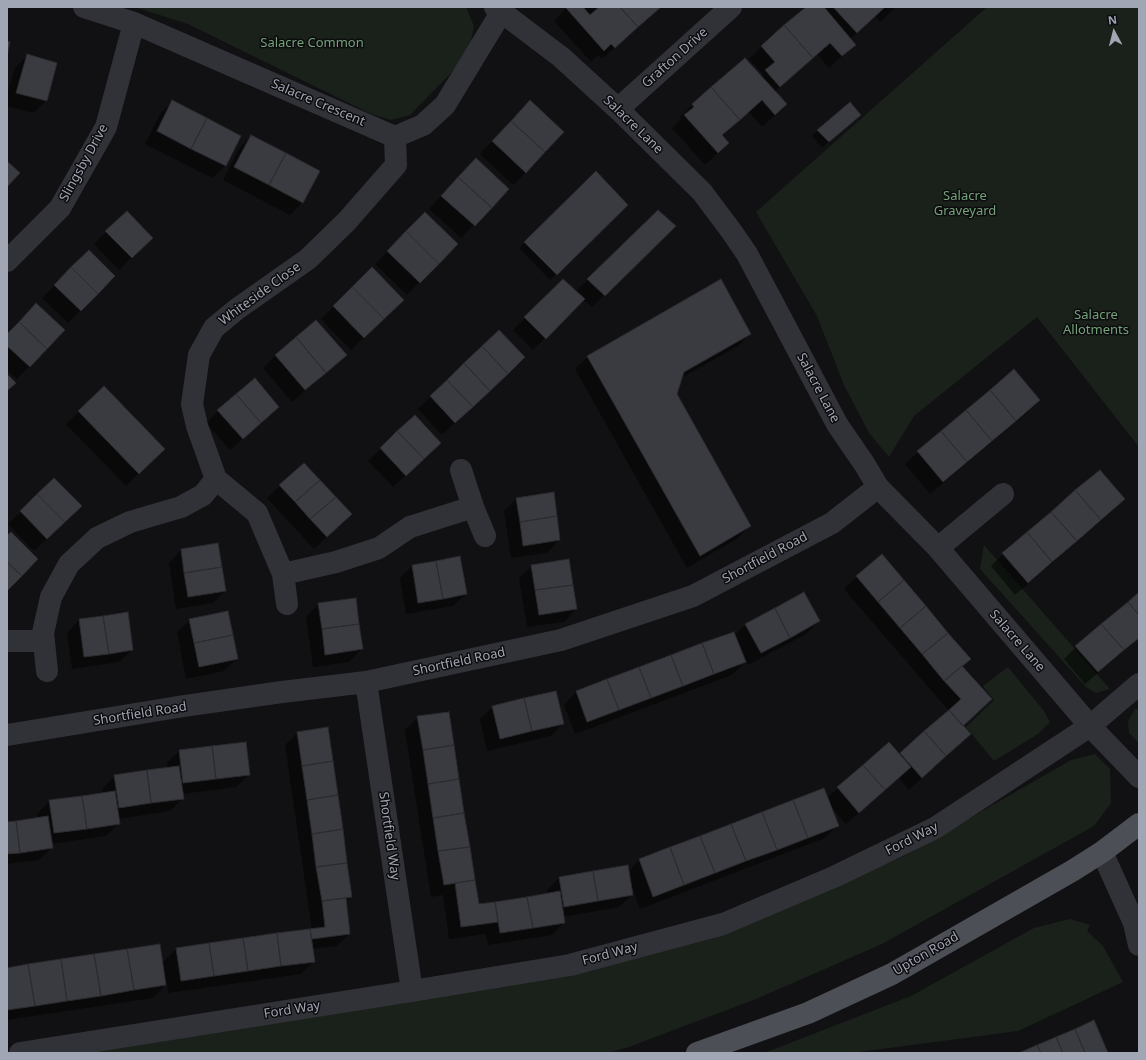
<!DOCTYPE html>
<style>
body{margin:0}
#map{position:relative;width:1146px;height:1060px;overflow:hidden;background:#111113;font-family:"Noto Sans",sans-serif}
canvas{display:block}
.frame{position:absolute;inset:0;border:8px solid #a1a6b5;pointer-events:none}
.north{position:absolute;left:1094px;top:12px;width:40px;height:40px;-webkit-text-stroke:3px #0c0c0e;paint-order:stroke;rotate:353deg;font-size:11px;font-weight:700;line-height:16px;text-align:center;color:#a1a6b5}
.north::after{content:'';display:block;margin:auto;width:14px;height:18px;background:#a1a6b5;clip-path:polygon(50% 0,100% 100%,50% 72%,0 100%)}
</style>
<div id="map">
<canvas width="1146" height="1060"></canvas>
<div class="frame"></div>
<div class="north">N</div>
</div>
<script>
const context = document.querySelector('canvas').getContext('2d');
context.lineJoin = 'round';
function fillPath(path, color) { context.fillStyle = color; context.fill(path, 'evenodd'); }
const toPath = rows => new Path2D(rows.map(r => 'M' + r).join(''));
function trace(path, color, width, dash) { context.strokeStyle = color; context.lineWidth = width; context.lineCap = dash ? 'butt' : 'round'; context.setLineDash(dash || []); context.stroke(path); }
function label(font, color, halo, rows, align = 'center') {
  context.font = font + ' "Noto Sans",sans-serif'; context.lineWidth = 3; context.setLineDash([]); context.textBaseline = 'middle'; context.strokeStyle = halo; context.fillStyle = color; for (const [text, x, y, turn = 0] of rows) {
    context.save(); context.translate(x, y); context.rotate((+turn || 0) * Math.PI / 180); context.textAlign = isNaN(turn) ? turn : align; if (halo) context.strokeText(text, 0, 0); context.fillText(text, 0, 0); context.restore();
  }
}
fillPath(toPath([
 [134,7,466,7,474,26,469,51,452,72,410,115,391,120,371,114,188,24],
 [987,7,1139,7,1139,447,1037,317,914,416,889,457,869,433,844,385,817,316,756,212],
 [984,545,1110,689,1096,693,1086,687,980,569],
 [1008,667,1044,711,1050,722,1038,734,994,761,966,727,994,700,983,686],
 [1135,709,1139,709,1139,743,1129,733,1128,721],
 [1095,754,1110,769,1111,803,1094,826,882,944,756,999,629,1047,607,1053,67,1053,321,1014,799,901,906,855,1071,760],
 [1070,919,1090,925,1087,931,1103,946,1123,982,1018,1031,851,1053,764,1053,911,996,1034,928]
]), '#19211a');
fillPath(toPath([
 [568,7,582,7,583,8,584,7,660,7,602,59,598,55,591,62,554,21],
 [808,7,896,7,880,22,875,16,850,39,854,45,829,68,817,54,774,92,785,104,773,117,762,127,749,112,722,136,728,143,705,165,672,128,681,119,680,117,692,105,745,59,761,77,763,74,749,59,762,46],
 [27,56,56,64,46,101,33,113,7,106,7,95,15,68],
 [173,101,240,136,225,166,212,178,145,144,160,114],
 [517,114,526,172,513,185,480,154],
 [853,120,822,148,812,136,818,130],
 [251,136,303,202,290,215,223,180,239,149],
 [463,172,508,189,461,238,429,209],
 [596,173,627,205,550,280,519,248],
 [658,211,675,226,592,307,583,300,533,350,513,330,563,280,575,292],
 [425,214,457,244,407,295,375,264],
 [106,232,139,250,119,270,94,244],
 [89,251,114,276,68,323,42,298],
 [372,269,390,312,351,350,321,319],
 [24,317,63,330,17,379,7,370,7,335],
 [316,321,345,355,333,367,292,402,263,368,275,356],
 [499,331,511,370,442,435,418,409],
 [750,334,738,346,681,378,676,394,750,525,738,538,687,568,575,369,588,357],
 [1014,371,1039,400,1027,413,930,494,905,464,918,452],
 [104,387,163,449,126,486,66,424],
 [278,407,230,450,206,423,218,411],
 [381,449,427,455,393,487,368,461],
 [304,464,351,514,314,549,267,498],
 [517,499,559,540,547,553,511,558,504,511],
 [1124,499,1112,512,1015,595,991,566,1003,554],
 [21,512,68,518,34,551,8,524],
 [218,544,225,591,213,603,176,609,169,563,181,550],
 [882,555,969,659,961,667,962,726,969,734,909,790,899,778,846,824,831,807,838,825,825,838,640,909,631,885,632,895,619,907,563,917,564,922,552,935,488,945,486,934,449,939,443,895,431,897,405,730,418,717,478,906,548,894,547,890,559,878,628,872,639,860,824,790,827,798,889,744,899,755,949,711,844,589],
 [412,566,466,594,453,606,406,614,400,578],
 [532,566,576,609,564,622,527,627,519,578],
 [1139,593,1139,638,1085,684,1064,659,1076,647],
 [804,594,819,621,806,634,748,665,746,661,732,675,575,734,564,705,576,692,734,633,735,635,745,625],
 [319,604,362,649,349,662,313,667,306,617],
 [79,620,132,650,119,662,72,669,67,633],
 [190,620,237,659,224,671,186,679,177,632],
 [493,707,563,723,551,736,487,751,480,719],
 [297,733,351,897,345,903,349,934,337,946,312,949,314,961,301,974,168,993,167,983,153,998,7,1020,7,968,162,963,176,949,312,930,285,745],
 [179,751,249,775,236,787,182,794,182,799,170,811,118,819,119,823,106,836,51,844,52,847,39,860,7,864,7,823,38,819,37,814,50,801,103,793,102,789,115,776,167,769,167,763]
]), '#0007');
const building = toPath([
 [567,7,583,7,590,15,599,7,620,7,638,27,615,48,611,44,604,51,566,8,567,7],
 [620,7,661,7,638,27,620,7],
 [806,7,824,7,856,45,842,56,830,43,813,58,784,25,806,7],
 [833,7,884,7,884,8,857,33,833,7],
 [784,25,813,58,780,87,765,70,775,62,761,46,784,25],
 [7,41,10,42,7,56,7,41],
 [27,54,57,63,47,101,16,93,27,54],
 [745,58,787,104,775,115,762,100,740,120,711,87,745,58],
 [711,87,740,120,722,135,729,143,718,153,684,115,694,107,692,104,711,87],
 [172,100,207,118,191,149,157,131,172,100],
 [530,100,564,132,545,152,511,121,530,100],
 [850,102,861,115,829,142,817,130,850,102],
 [207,118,241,136,226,166,191,149,207,118],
 [511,121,545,152,526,173,492,141,511,121],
 [251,135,286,153,269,185,234,167,251,135],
 [286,153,320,171,303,203,269,185,286,153],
 [476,158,509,189,492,208,458,177,476,158],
 [7,161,20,173,7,187,7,161],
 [596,171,628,205,557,275,524,242,596,171],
 [458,177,492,208,475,226,441,196,458,177],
 [658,210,676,226,605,296,587,279,658,210],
 [127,211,153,238,132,258,105,231,127,211],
 [425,212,458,244,439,264,406,231,425,212],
 [406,231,439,264,420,283,387,251,406,231],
 [89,250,115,276,98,294,71,267,89,250],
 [71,267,98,294,81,311,54,285,71,267],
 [372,267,404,300,384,319,352,287,372,267],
 [563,279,585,299,546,339,524,317,563,279],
 [721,279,751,334,684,372,677,394,751,526,700,556,587,356,721,279],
 [352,287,384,319,364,338,333,306,352,287],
 [36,303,65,330,47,349,19,322,36,303],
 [316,320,347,355,326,373,296,337,316,320],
 [19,322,47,349,30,367,7,346,7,334,19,322],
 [499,330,525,357,508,374,482,346,499,330],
 [296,337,326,373,305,390,275,355,296,337],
 [482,346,508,374,490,391,464,363,482,346],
 [464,363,490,391,473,407,447,380,464,363],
 [1014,369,1040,400,1016,421,990,390,1014,369],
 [7,374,16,383,7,391,7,374],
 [255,378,279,407,261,423,236,394,255,378],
 [447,380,473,407,455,423,430,396,447,380],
 [104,386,165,449,139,474,78,411,104,386],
 [990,390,1016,421,992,441,966,410,990,390],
 [236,394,261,423,243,439,217,410,236,394],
 [966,410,992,441,967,462,941,431,966,410],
 [415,415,441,443,424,459,397,431,415,415],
 [397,431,424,459,406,476,380,448,397,431],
 [941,431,967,462,943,482,917,451,941,431],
 [304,463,320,480,295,502,279,485,304,463],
 [1100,470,1125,499,1101,520,1075,490,1100,470],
 [54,478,82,506,65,522,37,494,54,478],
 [320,480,336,497,310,519,295,502,320,480],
 [1075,490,1101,520,1077,541,1051,512,1075,490],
 [554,492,557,516,520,522,516,498,554,492],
 [37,494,65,522,47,539,20,511,37,494],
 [336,497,352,514,327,537,310,519,336,497],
 [1051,512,1077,541,1052,562,1027,532,1051,512],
 [557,516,560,540,523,546,520,522,557,516],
 [11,532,38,559,22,576,7,562,7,535,11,532],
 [1027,532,1052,562,1028,583,1002,553,1027,532],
 [218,543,222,567,184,573,181,549,218,543],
 [882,554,904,580,878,602,856,576,882,554],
 [460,556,467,594,443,599,436,561,460,556],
 [569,559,573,585,535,590,531,565,569,559],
 [436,561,443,599,418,603,412,565,436,561],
 [7,562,22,576,7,591,7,562],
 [222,567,226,591,188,597,184,573,222,567],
 [904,580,926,606,900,628,878,602,904,580],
 [573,585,577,609,539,615,535,590,573,585],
 [804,592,820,621,790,638,775,608,804,592],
 [1139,592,1139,615,1128,602,1139,592],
 [356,598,359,624,322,629,318,603,356,598],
 [1128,602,1139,615,1139,638,1124,650,1101,624,1128,602],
 [926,606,948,633,922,654,900,628,926,606],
 [775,608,790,638,761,653,745,624,775,608],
 [228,611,233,635,194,643,189,619,228,611],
 [128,612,133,650,109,654,103,616,128,612],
 [103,616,109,654,84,657,79,619,103,616],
 [359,624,363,649,325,655,322,629,359,624],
 [1101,624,1124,650,1098,672,1075,646,1101,624],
 [734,632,746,662,714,674,702,643,734,632],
 [948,633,971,659,944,681,922,654,948,633],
 [233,635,238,659,199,667,194,643,233,635],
 [702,643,714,674,683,686,671,655,702,643],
 [671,655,683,686,651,698,639,667,671,655],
 [962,666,992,699,963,726,949,710,961,699,944,681,962,666],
 [639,667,651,698,619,710,607,679,639,667],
 [607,679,619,710,587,722,576,691,607,679],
 [556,691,564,724,532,731,524,698,556,691],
 [524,698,532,731,500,739,492,706,524,698],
 [949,710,971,734,946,756,924,731,949,710],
 [449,712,454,745,423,750,417,716,449,712],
 [328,727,333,761,302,766,297,732,328,727],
 [924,731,946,756,922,778,900,753,924,731],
 [246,742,250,775,216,779,212,746,246,742],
 [889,742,911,767,885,790,863,765,889,742],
 [454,745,459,779,428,784,423,750,454,745],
 [212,746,216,779,183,783,179,750,212,746],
 [333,761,338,795,307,800,302,766,333,761],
 [863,765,885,790,859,813,837,787,863,765],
 [179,766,184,799,151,803,147,770,179,766],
 [147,770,151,803,119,808,114,775,147,770],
 [459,779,464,813,433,818,428,784,459,779],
 [824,788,839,826,808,838,793,800,824,788],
 [115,791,120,824,87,829,82,796,115,791],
 [338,795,343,829,312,834,307,800,338,795],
 [82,796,87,829,54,833,49,800,82,796],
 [793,800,808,838,777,850,762,812,793,800],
 [762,812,777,850,746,861,731,824,762,812],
 [464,813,470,847,438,851,433,818,464,813],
 [48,816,53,848,20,853,16,821,48,816],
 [16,821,20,853,7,854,7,822,16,821],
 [731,824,746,861,715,873,700,836,731,824],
 [343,829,347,863,316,867,312,834,343,829],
 [700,836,715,873,684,885,670,847,700,836],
 [470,847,475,880,444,885,438,851,470,847],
 [670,847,684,885,653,897,639,859,670,847],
 [347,863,352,897,322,901,316,867,347,863],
 [628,865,633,895,598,901,593,871,628,865],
 [593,871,598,901,564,907,559,877,593,871],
 [475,880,479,904,495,902,498,922,461,927,455,883,475,880],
 [560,891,565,923,533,928,527,897,560,891],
 [527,897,533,928,500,933,495,902,527,897],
 [346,898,350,934,312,939,310,929,325,927,322,901,346,898],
 [310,929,315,962,281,966,277,933,310,929],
 [277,933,281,966,248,971,243,938,277,933],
 [243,938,248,971,214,976,209,943,243,938],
 [209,943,214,976,181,981,176,948,209,943],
 [160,944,166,985,134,990,127,949,160,944],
 [127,949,134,990,101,996,94,954,127,949],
 [94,954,101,996,67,1001,61,959,94,954],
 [61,959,67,1001,35,1006,28,964,61,959],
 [28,964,35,1006,7,1010,7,968,28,964],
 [1094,1020,1108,1053,1085,1053,1075,1029,1094,1020],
 [1075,1029,1085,1053,1063,1053,1056,1037,1075,1029],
 [1056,1037,1063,1053,1041,1053,1037,1045,1056,1037],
 [1037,1045,1041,1053,1019,1053,1037,1045]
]);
fillPath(building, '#3a3b41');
trace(building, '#2b2b2f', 1);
trace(toPath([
 [84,7,134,23,395,137,423,125,445,105,502,11],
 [495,7,561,57,618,109,702,192,732,232,747,254,837,424,865,465,878,487,938,548,1090,726,1139,777],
 [618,109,731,7],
 [395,137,396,165,347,221,308,259,237,309,214,328,199,355,192,404,197,426,216,479,257,513,283,574,336,562,379,548,410,527,473,507],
 [7,261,60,208,106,127,134,23],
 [461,470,473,507,485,536],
 [938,548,1003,494],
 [283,574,287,604],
 [7,641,44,641],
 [47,671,43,633,51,597,69,564,97,538,130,522,181,507,203,495,216,479],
 [366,682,412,991],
 [7,735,184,706,282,692,366,682,561,640,693,596,832,523,878,487],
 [1102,852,1134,923,1139,945],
 [20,1053,412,991,570,965,723,924,836,876,935,828,1090,726,1139,684]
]), '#313238', 22);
trace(toPath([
 [697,1053,808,1013,892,974,1072,871,1102,852,1139,824]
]), '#4d4f57', 22);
label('13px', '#75a27a', '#0c0c0e', [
 ["Salacre Common",312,43],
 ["Salacre",965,196],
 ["Graveyard",965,211],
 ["Salacre",1096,315],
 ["Allotments",1096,330]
]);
label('13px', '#a1a6b5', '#0c0c0e', [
 ["Grafton Drive",675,58,-42],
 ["Salacre Crescent",318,103,23],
 ["Salacre Lane",633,125,44],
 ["Slingsby Drive",84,163,-61],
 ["Whiteside Close",260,294,-36],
 ["Salacre Lane",818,388,62],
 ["Shortfield Road",765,558,-28],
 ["Salacre Lane",1017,641,49],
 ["Shortfield Road",459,662,-12],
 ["Shortfield Road",140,714,-9],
 ["Shortfield Way",389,836,82],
 ["Ford Way",912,839,-27],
 ["Ford Way",610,954,-15],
 ["Upton Road",926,954,-30],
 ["Ford Way",292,1010,-9]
]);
</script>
